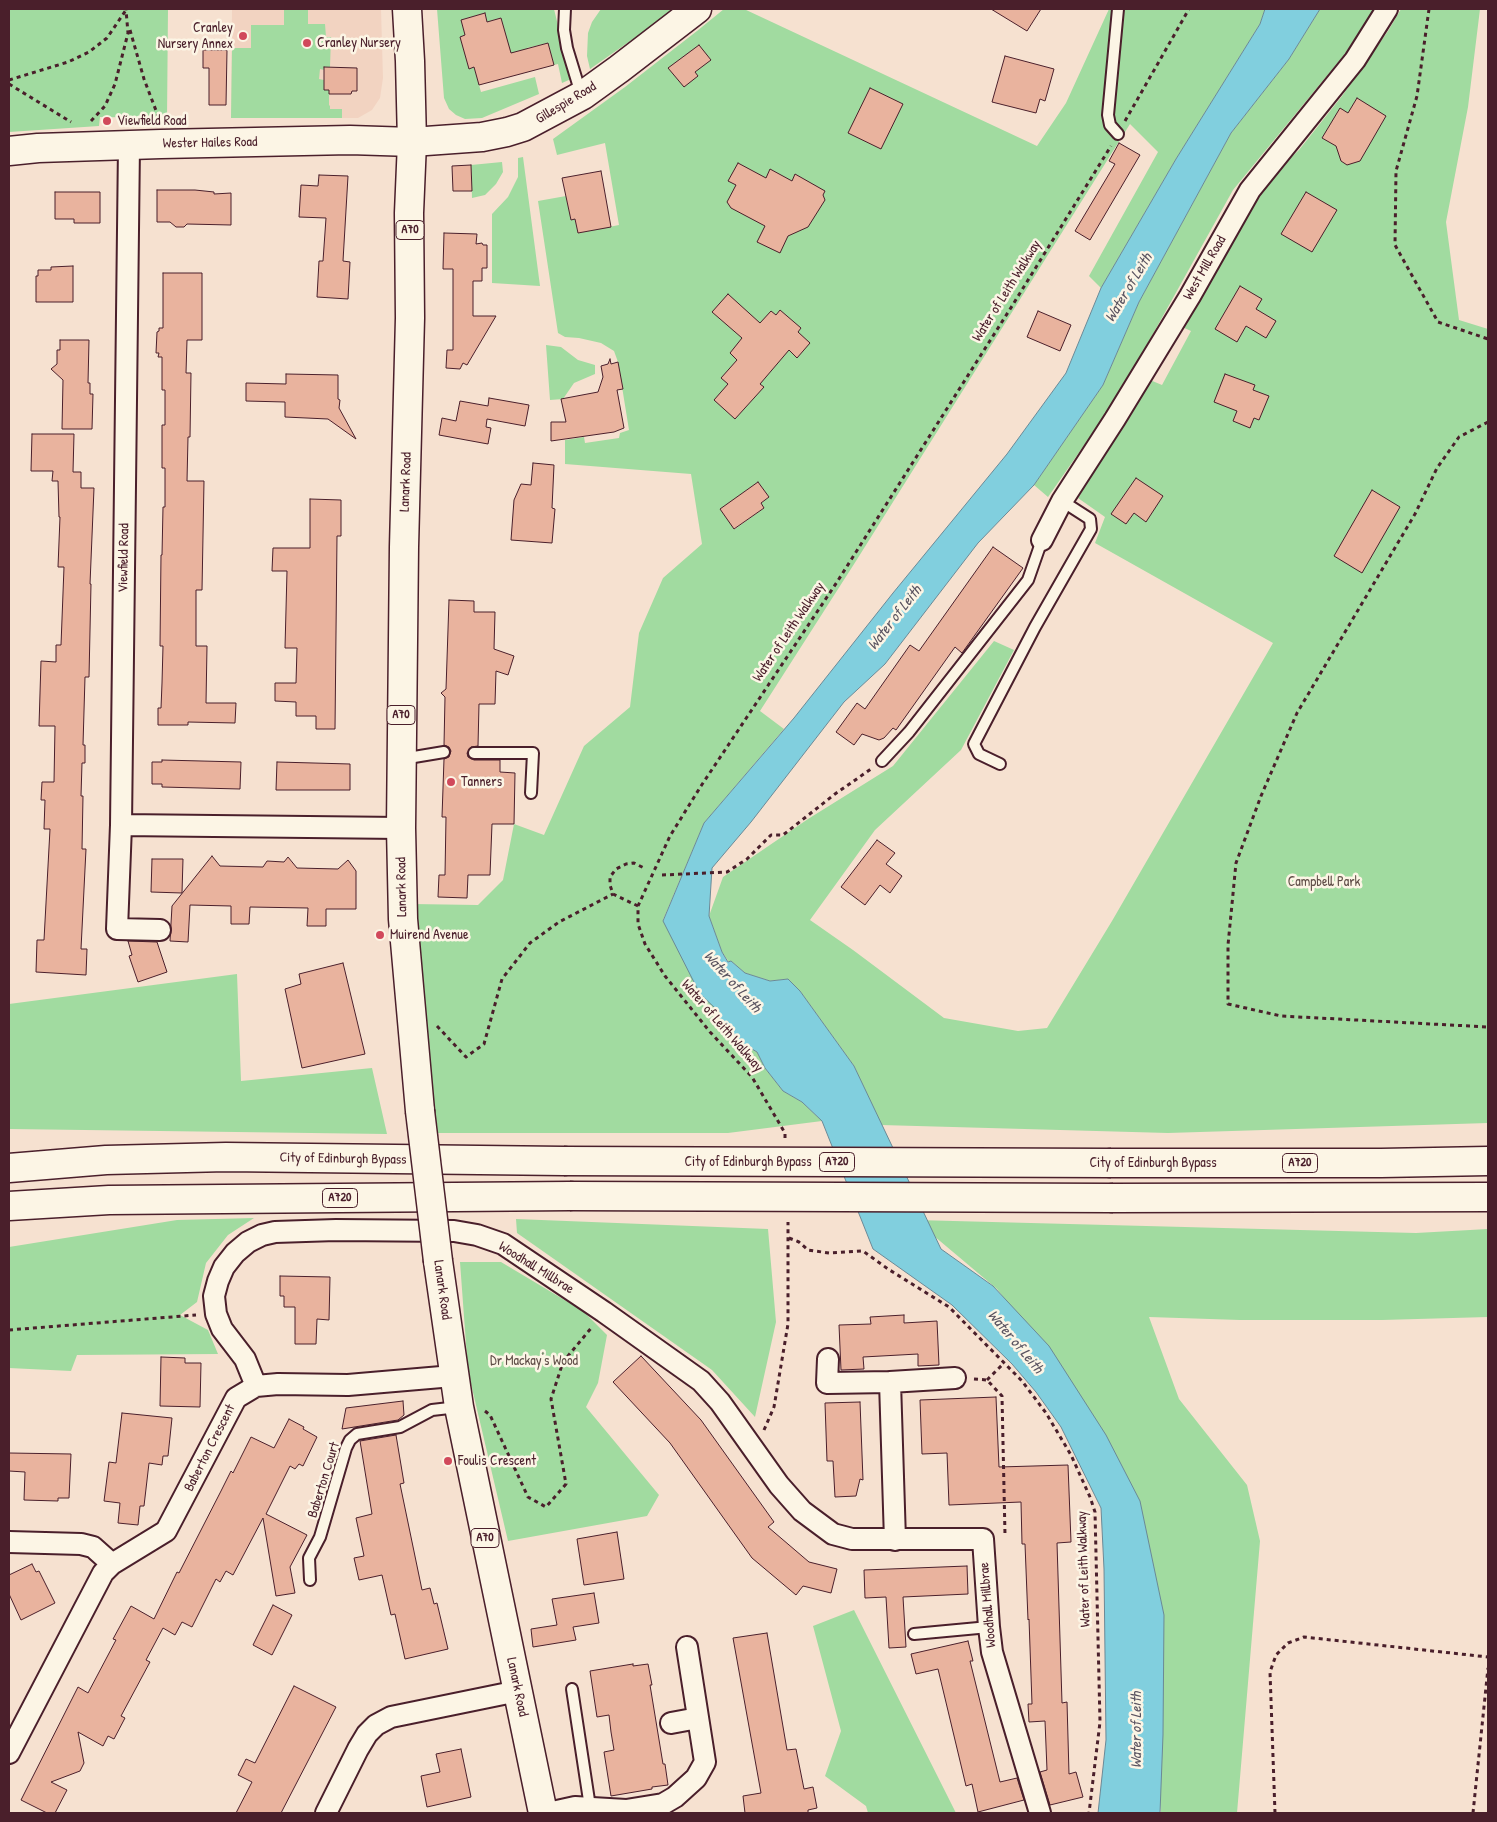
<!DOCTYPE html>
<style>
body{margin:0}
#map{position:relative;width:1497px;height:1822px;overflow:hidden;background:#f6e1d0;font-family:"Patrick Hand",sans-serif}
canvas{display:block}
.frame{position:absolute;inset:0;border:10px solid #4a1f2b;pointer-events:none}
</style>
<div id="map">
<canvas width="1497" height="1822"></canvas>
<div class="frame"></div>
</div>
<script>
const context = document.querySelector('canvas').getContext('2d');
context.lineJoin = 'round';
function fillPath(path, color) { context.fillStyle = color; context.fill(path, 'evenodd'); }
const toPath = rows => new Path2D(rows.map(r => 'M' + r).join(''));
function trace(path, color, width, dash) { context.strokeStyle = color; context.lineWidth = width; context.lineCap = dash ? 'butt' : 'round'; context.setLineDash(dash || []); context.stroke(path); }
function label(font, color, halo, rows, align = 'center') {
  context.font = font + ' "Patrick Hand",sans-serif'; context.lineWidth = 5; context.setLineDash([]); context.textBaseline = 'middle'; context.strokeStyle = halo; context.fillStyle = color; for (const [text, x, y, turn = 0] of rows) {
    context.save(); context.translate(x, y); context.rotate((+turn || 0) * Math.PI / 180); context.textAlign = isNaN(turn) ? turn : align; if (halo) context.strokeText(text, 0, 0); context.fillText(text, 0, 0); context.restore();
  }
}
fillPath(toPath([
 [232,9,381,9,383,78,380,98,372,110,358,118,231,118]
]), '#f2d3c1');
fillPath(toPath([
 [9,9,168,9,167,118,100,117,99,126,9,132],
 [284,9,308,9,308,24,325,24,326,37,331,37,330,67,325,67,324,70,320,69,319,79,324,80,324,90,329,90,329,105,330,106,330,109,342,109,342,118,231,118,232,48,251,48,251,25,284,25],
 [437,9,554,9,571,79,562,83,558,64,554,65,548,43,527,48,533,69,516,74,501,18,487,22,485,13,461,20,465,35,460,37,469,68,474,67,481,92,535,77,539,94,482,118,465,119,456,115,449,109,444,98],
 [601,9,676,9,590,69,587,56,588,33,592,22],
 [724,9,744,9,1037,146,1066,103,1109,9,1265,9,1260,24,1176,159,1101,288,1089,276,1158,152,1130,124,856,561,760,711,784,729,704,823,663,920,742,1043,757,1052,765,1068,783,1091,802,1102,822,1121,728,1133,435,1133,412,904,478,905,503,880,514,824,544,835,584,746,630,707,639,633,663,578,702,544,691,474,565,464,565,440,584,437,585,443,619,438,620,433,629,430,618,362,614,351,601,343,579,338,565,337,558,333,538,201,566,196,571,220,575,219,578,233,619,225,605,143,557,155,553,139,625,87,697,31],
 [758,482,769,497,761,503,764,508,735,529,721,509],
 [1320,9,1374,9,1344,55,1233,190,1119,395,1048,497,1034,485,1103,385,1139,302,1231,133,1289,59],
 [1401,9,1480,9,1468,107,1446,222,1459,320,1488,329,1488,1123,1168,1133,881,1125,854,1066,800,991,788,979,770,981,745,973,731,961,729,962,722,952,709,916,723,877,808,819,893,766,994,641,1014,650,961,750,875,830,810,920,853,950,944,1018,1018,1031,1047,1028,1112,921,1273,643,1095,543,1105,517,1078,498,1150,380,1162,385,1191,331,1180,326,1252,203,1272,175,1299,150,1342,96,1388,31],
 [523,157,540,286,492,283,492,214,508,197,518,177,518,158],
 [502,162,503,172,496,184,485,195,472,198,471,165],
 [546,345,561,347,578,360,595,365,595,374,574,383,563,399,550,400],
 [237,974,241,1081,372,1068,387,1134,9,1129,9,1004],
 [254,1218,228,1235,206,1263,197,1302,180,1315,208,1330,218,1354,77,1355,71,1371,9,1368,9,1247,177,1220],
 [516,1219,768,1229,776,1322,755,1417,712,1370,517,1233],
 [915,1220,1416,1233,1488,1229,1488,1317,1382,1320,1240,1320,1149,1317,1179,1399,1247,1485,1260,1541,1237,1813,1161,1813,1153,1689,1078,1396,997,1289],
 [460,1262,501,1262,583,1311,607,1335,598,1383,586,1407,659,1495,647,1516,508,1541,468,1371],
 [854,1610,956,1813,868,1813,866,1806,825,1776,841,1731,813,1626]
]), '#a1dba0');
const water = toPath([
 [1265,9,1320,9,1289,59,1231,133,1139,302,1103,385,1034,485,978,543,885,664,844,702,751,822,712,868,709,916,722,952,728,962,731,961,745,973,770,981,788,979,800,991,854,1066,941,1249,993,1286,1049,1346,1106,1435,1140,1501,1164,1615,1163,1735,1160,1813,1098,1813,1106,1740,1104,1569,1101,1508,1061,1427,1036,1392,1012,1364,952,1305,873,1249,822,1121,802,1102,783,1091,765,1068,757,1052,742,1043,713,1016,715,1008,700,994,663,921,704,823,794,718,893,593,1007,454,1066,373,1101,288,1176,159,1260,24,1265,9]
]);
fillPath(water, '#81cfde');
trace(water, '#6b8996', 1);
const building = toPath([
 [991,9,1041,9,1027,31,991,9],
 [485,13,487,22,501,18,511,53,548,43,554,65,479,85,474,67,469,69,460,37,465,35,461,20,485,13],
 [699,45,711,60,695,72,698,76,684,87,668,68,699,45],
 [203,50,227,50,226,105,209,105,209,68,203,68,203,50],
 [1005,56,1054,69,1045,101,1040,99,1036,113,992,102,1005,56],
 [324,67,357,68,357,91,352,91,351,94,329,94,329,90,324,90,324,67],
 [870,88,903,104,881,149,848,133,870,88],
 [1357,98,1386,116,1360,161,1347,165,1341,161,1336,146,1322,138,1340,108,1348,113,1357,98],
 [1119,143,1140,155,1090,240,1075,231,1115,164,1109,161,1119,143],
 [738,163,766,178,770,169,792,181,795,174,825,191,823,195,825,200,808,227,788,236,780,253,757,242,765,226,731,208,727,202,736,185,728,181,738,163],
 [471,165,472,191,453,191,452,166,471,165],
 [601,171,611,227,578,233,575,219,571,220,562,178,601,171],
 [319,175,348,176,343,261,350,262,348,299,317,297,319,261,323,261,326,218,299,217,301,185,318,186,319,175],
 [157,190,195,190,214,192,214,194,231,193,231,225,187,224,184,227,176,227,170,222,157,222,157,190],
 [55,192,100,192,100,223,74,223,74,219,55,219,55,192],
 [1306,192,1337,210,1312,252,1281,234,1306,192],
 [444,233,477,234,476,244,482,243,483,245,487,245,487,268,482,268,482,281,473,281,473,316,496,316,467,365,463,363,460,369,446,368,447,350,453,350,453,269,443,269,444,233],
 [73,266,73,302,36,302,36,276,38,276,38,270,51,270,51,267,73,266],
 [163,273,202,273,202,340,187,340,186,373,191,373,190,437,188,437,187,481,204,481,202,590,196,590,196,646,207,646,206,703,236,703,235,723,188,722,188,725,158,725,158,708,161,708,162,683,163,646,160,646,161,555,162,555,163,507,165,507,165,468,162,468,162,425,165,425,165,390,162,390,162,357,158,357,159,353,156,353,157,332,159,331,159,328,163,328,163,273],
 [1240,286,1262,299,1256,309,1276,321,1266,338,1246,326,1237,342,1215,329,1240,286],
 [728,294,760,323,771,311,776,315,780,310,801,328,798,332,810,343,797,358,789,350,760,384,764,387,735,419,714,400,728,384,721,378,737,360,730,353,742,338,712,312,728,294],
 [1038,311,1071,325,1060,351,1027,337,1038,311],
 [60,340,89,340,88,383,90,383,90,394,93,394,92,429,62,429,63,380,51,369,57,364,57,350,60,350,60,340],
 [610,359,611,364,618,362,623,389,617,390,624,428,614,432,551,441,551,422,566,422,561,399,598,392,603,377,601,366,608,364,610,359],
 [286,374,338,375,338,399,340,400,339,408,356,439,328,419,285,417,285,402,246,401,246,383,286,384,286,374],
 [1225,374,1255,385,1253,390,1269,396,1259,420,1254,418,1250,428,1233,421,1237,411,1214,402,1225,374],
 [489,398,529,405,525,426,487,419,486,427,491,428,488,444,439,435,442,418,456,421,460,401,488,406,489,398],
 [32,434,74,434,73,472,81,472,81,488,94,488,90,584,91,584,89,677,85,677,83,745,85,745,85,763,82,763,81,796,83,796,82,849,86,849,81,949,87,949,86,975,36,972,37,940,44,940,50,829,44,829,45,800,41,800,42,782,54,782,55,726,39,726,41,661,56,662,56,645,61,645,64,567,58,567,60,517,59,517,58,481,52,481,53,471,31,471,32,434],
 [533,463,554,465,552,508,555,509,552,543,511,540,514,500,521,484,531,485,533,463],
 [1136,478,1163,496,1146,522,1134,513,1126,524,1111,514,1136,478],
 [758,482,769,497,761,503,764,508,734,529,720,509,758,482],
 [1372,490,1400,507,1362,573,1334,556,1372,490],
 [310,499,341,500,341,536,337,536,335,729,316,729,316,716,296,716,296,702,275,701,275,683,296,683,297,648,285,648,287,571,272,571,273,548,310,548,310,499],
 [993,547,1023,568,962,653,955,647,896,730,893,728,884,738,879,740,862,734,854,745,836,732,857,703,865,709,910,645,919,651,993,547],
 [449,600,474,601,474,612,495,612,494,649,514,656,508,675,496,671,495,704,479,704,478,746,471,747,467,753,468,757,474,760,500,760,500,772,515,773,514,824,492,824,490,875,468,875,467,898,438,897,439,875,445,875,446,817,442,817,444,759,449,757,451,751,449,747,444,745,445,697,441,693,446,689,449,600],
 [162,760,241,762,240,789,162,787,162,784,152,784,152,762,162,762,162,760],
 [277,762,350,764,350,790,276,790,277,762],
 [877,840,895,853,886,864,902,876,890,893,880,885,865,905,841,887,877,840],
 [212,856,220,866,263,867,267,861,284,862,288,857,297,868,338,869,348,860,356,871,356,909,326,909,326,926,307,926,308,908,250,907,249,924,231,924,231,906,190,905,188,942,170,941,172,906,212,856],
 [152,859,183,859,182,893,151,892,152,859],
 [128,941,157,942,167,972,138,982,129,956,132,955,128,941],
 [343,963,365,1054,302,1068,285,989,301,984,299,974,343,963],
 [280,1276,330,1277,329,1320,317,1319,316,1344,295,1344,295,1307,284,1307,284,1296,280,1296,280,1276],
 [904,1315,904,1323,937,1321,939,1365,918,1366,918,1354,863,1357,864,1369,841,1370,839,1325,871,1324,870,1317,904,1315],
 [641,1356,701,1420,774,1522,768,1527,809,1562,837,1569,831,1593,803,1586,796,1595,752,1558,670,1443,613,1382,641,1356],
 [161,1357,185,1358,185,1363,201,1363,200,1407,160,1406,161,1357],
 [996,1397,999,1467,1068,1465,1071,1542,1057,1543,1062,1703,1067,1702,1069,1774,1076,1772,1083,1797,1050,1805,1040,1772,1047,1770,1045,1721,1029,1722,1028,1704,1032,1704,1029,1619,1028,1620,1025,1544,1022,1544,1021,1502,949,1505,947,1453,922,1454,920,1400,996,1397],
 [403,1401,404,1415,398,1420,342,1429,346,1408,403,1401],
 [860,1402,863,1480,860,1479,856,1496,835,1497,833,1461,827,1461,825,1403,860,1402],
 [122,1413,172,1418,168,1456,163,1456,162,1465,149,1463,144,1506,140,1506,138,1525,118,1523,120,1503,104,1501,109,1462,116,1463,122,1413],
 [289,1419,304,1427,303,1429,317,1437,303,1466,299,1464,295,1469,290,1466,266,1514,307,1535,290,1567,295,1593,276,1596,263,1518,233,1575,226,1571,220,1582,216,1579,192,1627,182,1622,175,1635,163,1628,146,1660,150,1662,121,1716,125,1718,114,1739,108,1736,103,1746,78,1732,84,1763,80,1771,51,1782,67,1790,55,1813,47,1813,21,1800,78,1687,88,1693,116,1640,113,1639,131,1606,154,1619,177,1572,179,1573,221,1491,231,1471,233,1473,251,1437,274,1448,289,1419],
 [396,1435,404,1483,400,1484,422,1590,430,1588,434,1604,437,1603,448,1649,405,1659,395,1614,391,1615,382,1575,359,1580,354,1558,364,1556,356,1518,372,1514,360,1441,396,1435],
 [9,1453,71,1454,69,1498,58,1498,58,1501,24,1500,25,1472,9,1471,9,1453],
 [617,1532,624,1579,584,1585,577,1539,617,1532],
 [32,1564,36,1572,39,1571,55,1603,21,1620,9,1594,9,1575,32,1564],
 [967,1566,968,1594,903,1597,906,1647,889,1648,886,1597,865,1598,864,1570,967,1566],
 [594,1593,599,1623,573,1627,576,1640,533,1647,531,1629,557,1625,552,1599,594,1593],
 [273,1605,292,1615,272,1655,253,1645,273,1605],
 [767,1633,787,1750,796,1749,804,1789,813,1787,817,1808,808,1810,808,1813,745,1813,743,1796,761,1793,733,1638,767,1633],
 [968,1641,973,1661,970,1661,1000,1782,1017,1778,1024,1800,978,1812,972,1784,966,1786,938,1669,916,1674,911,1654,968,1641],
 [633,1664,633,1666,648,1664,652,1685,650,1685,663,1764,665,1764,668,1785,652,1787,652,1789,611,1796,604,1752,614,1750,611,1732,609,1715,597,1717,590,1671,633,1664],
 [294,1686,336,1707,281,1813,236,1813,252,1782,238,1775,246,1759,255,1763,294,1686],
 [461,1749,471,1797,427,1807,421,1776,440,1772,436,1754,461,1749]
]);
fillPath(building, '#e9b39e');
trace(building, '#4a1f2b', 1);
const lane = toPath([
 [565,9,564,30,567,48,581,94],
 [1118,9,1108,115,1110,125,1118,134],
 [474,753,533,753,531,793],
 [402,759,444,752],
 [882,761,909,732,1028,580,1042,540],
 [1000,764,979,754,974,744,1035,627,1091,529,1090,519,1062,501],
 [310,1580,309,1558,320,1537,346,1448,350,1440,357,1434,400,1427,432,1410,458,1407],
 [914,1634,989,1627],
 [572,1689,590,1807]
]);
const street = toPath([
 [129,145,121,825,117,929,160,930],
 [1042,540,1062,501,1115,419,1190,296,1250,190,1355,60,1387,9],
 [121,825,401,828],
 [828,1359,827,1383,890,1382,895,1540],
 [890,1382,955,1378],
 [256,1386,245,1359,222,1329,216,1314,214,1296,218,1281,224,1267,235,1253,248,1242,262,1235,275,1232,336,1230,454,1231,477,1235,503,1244,604,1312,701,1381,720,1402,779,1485,802,1511,833,1534,852,1539,983,1539,989,1627,992,1652,1040,1813],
 [9,1542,81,1544,93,1547,112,1564],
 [671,1723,698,1718],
 [9,1753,103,1573,112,1564,166,1531,236,1398,256,1386,278,1384,348,1385,453,1376],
 [326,1813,358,1749,367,1734,376,1725,391,1717,518,1691],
 [548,1813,575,1807,626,1810,663,1804,675,1797,696,1778,705,1762,687,1647]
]);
const secondary = toPath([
 [9,151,38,148,161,144,350,140,412,142,482,137,507,132,523,127,583,95,619,69,697,9]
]);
const primary = toPath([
 [407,9,410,61,412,142,409,213,410,318,404,547,401,828,403,919,420,1111],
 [438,1261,459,1407,543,1813]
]);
const highway = toPath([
 [1111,1163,1381,1163,1488,1161],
 [9,1168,106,1160,226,1157,564,1161],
 [1113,1198,1488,1197],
 [9,1206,109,1200,570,1196]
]);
trace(lane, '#4a1f2b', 14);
trace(street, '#4a1f2b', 24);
trace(secondary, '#4a1f2b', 31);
trace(primary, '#4a1f2b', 31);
trace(highway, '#4a1f2b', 31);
trace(toPath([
 [1429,9,1417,96,1396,171,1395,245,1438,322,1488,339],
 [130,30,144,79,160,121],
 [9,80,68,62,89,52,107,38,126,10],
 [9,84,71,122],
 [91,121,105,106,115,84,128,33,126,10],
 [1125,121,1189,9],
 [1488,422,1459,437,1437,468,1415,514,1297,713,1261,796,1236,863,1228,945,1228,1004,1281,1016,1488,1027],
 [662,875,727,872,747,859,771,835,783,835,835,794,871,769],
 [638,906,613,894,610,885,610,877,616,869,626,864,634,863,644,868],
 [437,1026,466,1057,484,1044,502,979,530,943,559,922,613,894],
 [785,1138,785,1133,752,1077,710,1032,665,976,645,944,638,924,638,906,670,836,701,786,837,582,1012,306,1111,146],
 [789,1238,799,1242,808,1250,829,1253,863,1251,888,1269,949,1307,1022,1381,1046,1413,1071,1455,1090,1497,1095,1512,1100,1722,1089,1813],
 [9,1330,196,1315],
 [974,1379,987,1380,1002,1396,1005,1535],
 [987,1380,1004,1363],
 [485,1411,490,1415,528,1497,546,1507,566,1484,551,1399,563,1362,592,1327],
 [764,1430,774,1407,788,1324,788,1222],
 [1275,1813,1270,1672,1276,1655,1288,1643,1304,1637,1488,1657],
 [1473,1813,1488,1668]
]), '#4a1f2b', 3, [4, 4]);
trace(lane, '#fcf5e5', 10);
trace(street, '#fcf5e5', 20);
trace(secondary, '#fcf5e5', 28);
trace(primary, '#fcf5e5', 28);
trace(highway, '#fcf5e5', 28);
const primaryBridge = toPath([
 [420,1111,438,1261]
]);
const highwayBridge = toPath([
 [564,1161,1111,1163],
 [570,1196,1113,1198]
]);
trace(primaryBridge, '#4a1f2b', 31, []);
trace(highwayBridge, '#4a1f2b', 31, []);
trace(primaryBridge, '#fcf5e5', 28);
trace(highwayBridge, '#fcf5e5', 28);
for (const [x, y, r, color] of [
 [243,36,5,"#d1495b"],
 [307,43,5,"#d1495b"],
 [107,121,5,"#d1495b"],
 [451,782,5,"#d1495b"],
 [380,935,5,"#d1495b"],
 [448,1461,5,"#d1495b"]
]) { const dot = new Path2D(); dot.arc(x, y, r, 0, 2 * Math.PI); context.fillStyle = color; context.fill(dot); trace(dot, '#fcf5e5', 2); }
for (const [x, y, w] of [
 [410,230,28],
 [401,715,28],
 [837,1162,35],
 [1300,1163,35],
 [340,1198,35],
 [485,1538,28]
]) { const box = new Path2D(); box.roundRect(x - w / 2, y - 9.5, w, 19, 4); context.fillStyle = '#fcf5e5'; context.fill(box); trace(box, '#4a1f2b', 1); }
label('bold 12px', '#4a1f2b', null, [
 ["A70",410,230],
 ["A70",401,715],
 ["A720",837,1162],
 ["A720",1300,1163],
 ["A720",340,1198],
 ["A70",485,1538]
]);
label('14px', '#4a1f2b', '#fcf5e5', [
 ["Cranley",233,28,"right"],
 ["Nursery Annex",233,44,"right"],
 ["Cranley Nursery",317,43],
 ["Viewfield Road",117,121],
 ["Tanners",461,782],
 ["Muirend Avenue",390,935],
 ["Foulis Crescent",458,1461]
], 'left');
label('14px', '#4a1f2b', '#fcf5e5', [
 ["Gillespie Road",566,103,-31],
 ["Wester Hailes Road",210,143,-1],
 ["West Mill Road",1205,268,-60],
 ["Water of Leith Walkway",1007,291,-58],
 ["Lanark Road",406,482,-88],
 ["Viewfield Road",124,558,-89],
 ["Water of Leith Walkway",789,632,-56],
 ["Lanark Road",402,887,-91],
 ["Water of Leith Walkway",722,1026,49],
 ["City of Edinburgh Bypass",343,1159,1],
 ["City of Edinburgh Bypass",748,1162],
 ["City of Edinburgh Bypass",1153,1163],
 ["Woodhall Millbrae",536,1268,32],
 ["Lanark Road",442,1290,82],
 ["Baberton Crescent",210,1448,-63],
 ["Baberton Court",324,1480,-73],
 ["Water of Leith Walkway",1084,1569,-92],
 ["Woodhall Millbrae",988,1605,-95],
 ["Lanark Road",517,1687,78]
]);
label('14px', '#604e48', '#fcf5e5', [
 ["Campbell Park",1324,882],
 ["Dr Mackay's Wood",534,1361]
]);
label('italic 15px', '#5a5461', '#fcf5e5', [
 ["Water of Leith",1129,288,-59],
 ["Water of Leith",895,618,-52],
 ["Water of Leith",732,982,48],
 ["Water of Leith",1015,1342,50],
 ["Water of Leith",1137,1730,-90]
]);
</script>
